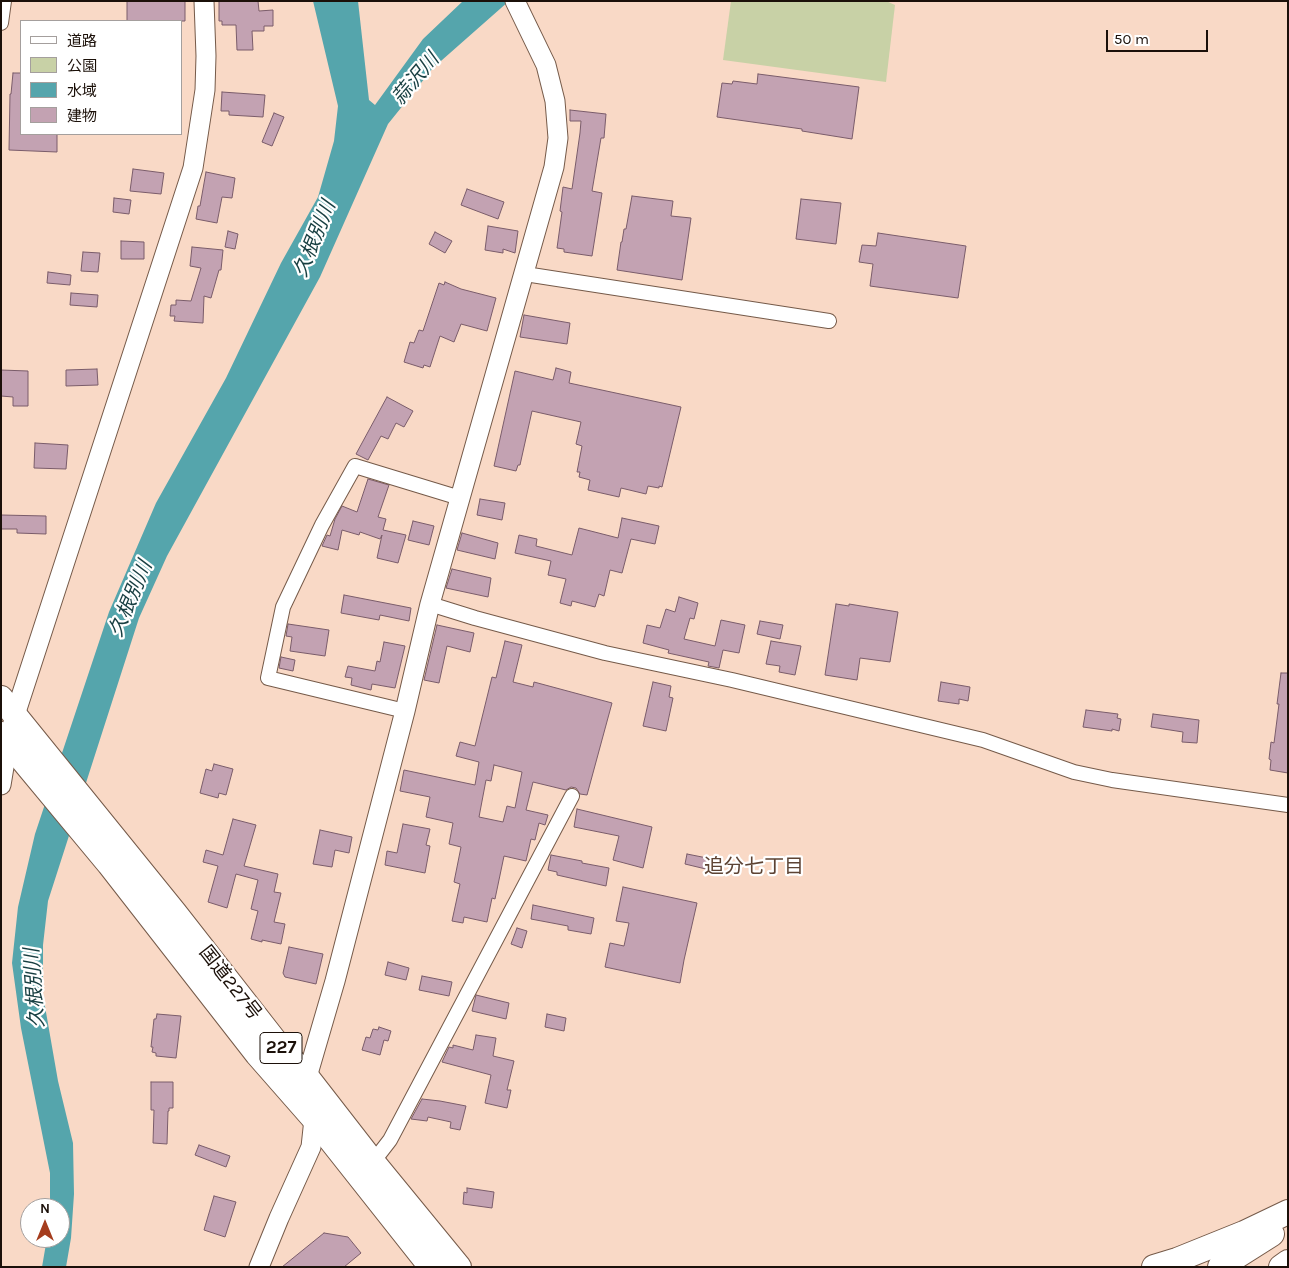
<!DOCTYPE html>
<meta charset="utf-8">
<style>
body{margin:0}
#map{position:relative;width:1289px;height:1268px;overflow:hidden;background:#f9d9c6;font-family:Karla,"Noto Sans JP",sans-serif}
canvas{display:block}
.frame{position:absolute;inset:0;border:2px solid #1b1009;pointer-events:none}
.legend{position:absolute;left:20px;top:20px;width:162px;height:115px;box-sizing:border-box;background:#fff;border:1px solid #a49f9d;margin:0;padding:6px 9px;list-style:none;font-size:15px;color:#1b1009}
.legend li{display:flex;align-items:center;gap:10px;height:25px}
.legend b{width:25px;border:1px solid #a49f9d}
.north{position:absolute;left:20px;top:1198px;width:50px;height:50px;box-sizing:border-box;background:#fff;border:1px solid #a49f9d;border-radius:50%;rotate:0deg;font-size:14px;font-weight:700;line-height:20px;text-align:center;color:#1b1009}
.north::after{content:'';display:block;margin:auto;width:18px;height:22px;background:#a53d1e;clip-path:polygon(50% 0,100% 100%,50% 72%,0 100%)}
.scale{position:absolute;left:1106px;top:30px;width:102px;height:22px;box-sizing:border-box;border:2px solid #1b1009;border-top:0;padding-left:6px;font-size:15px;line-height:18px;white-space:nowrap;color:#1b1009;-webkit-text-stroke:4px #fff;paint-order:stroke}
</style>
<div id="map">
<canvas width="1289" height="1268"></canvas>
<div class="frame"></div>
<ul class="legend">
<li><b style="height:6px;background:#fff"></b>道路</li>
<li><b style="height:14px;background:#c8d1a6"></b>公園</li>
<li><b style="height:14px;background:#55a5ac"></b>水域</li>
<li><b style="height:14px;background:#c3a2b2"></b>建物</li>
</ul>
<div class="north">N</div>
<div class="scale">50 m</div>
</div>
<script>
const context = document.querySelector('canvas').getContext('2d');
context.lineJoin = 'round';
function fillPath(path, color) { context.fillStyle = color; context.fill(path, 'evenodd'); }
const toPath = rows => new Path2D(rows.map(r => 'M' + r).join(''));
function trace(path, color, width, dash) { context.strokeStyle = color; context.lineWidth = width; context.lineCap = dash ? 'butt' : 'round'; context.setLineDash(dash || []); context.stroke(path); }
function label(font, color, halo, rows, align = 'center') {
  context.font = font + ' Karla,"Noto Sans JP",sans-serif'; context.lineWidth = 4.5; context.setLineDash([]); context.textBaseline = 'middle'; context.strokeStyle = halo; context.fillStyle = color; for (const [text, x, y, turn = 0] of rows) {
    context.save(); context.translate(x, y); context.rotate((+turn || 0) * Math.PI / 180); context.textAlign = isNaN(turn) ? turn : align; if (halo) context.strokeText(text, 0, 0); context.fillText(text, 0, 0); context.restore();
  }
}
fillPath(toPath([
 [731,1,886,1,895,5,886,82,723,60]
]), '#c8d1a6');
fillPath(toPath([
 [313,1,358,1,369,100,375,105,423,39,463,1,509,1,433,68,388,124,320,277,167,556,139,618,48,901,43,945,43,995,58,1081,73,1143,74,1194,71,1238,66,1267,42,1267,47,1238,60,1238,60,1208,50,1208,50,1173,21,1028,12,963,18,907,35,834,109,612,156,503,226,378,281,263,318,197,334,141,338,106]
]), '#55a5ac');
const building = toPath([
 [127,1,185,1,185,21,127,21,127,1],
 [219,1,258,1,259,11,273,10,273,26,264,26,264,31,252,31,253,50,237,50,236,25,222,25,222,21,219,21,219,1],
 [13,73,21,73,21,134,57,134,57,152,9,150,10,94,11,94,13,73],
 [758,74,859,87,852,139,802,131,802,129,717,117,722,83,732,84,733,81,757,84,758,74],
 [222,92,265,95,263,117,229,115,229,111,221,111,222,92],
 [570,110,606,114,604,138,601,138,592,191,602,193,592,256,564,252,564,249,557,248,562,212,560,211,563,187,572,189,580,133,581,121,570,121,570,110],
 [274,113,284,117,272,146,262,142,274,113],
 [133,169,164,173,161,194,130,191,133,169],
 [206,172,235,178,232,198,222,197,217,223,196,219,198,206,200,206,206,172],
 [467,189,504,202,498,219,461,205,467,189],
 [632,196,673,201,671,216,691,218,682,280,617,270,621,242,622,242,624,229,626,229,632,196],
 [114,198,131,200,129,214,113,212,114,198],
 [801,199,841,203,836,244,796,239,801,199],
 [488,226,518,231,515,253,503,249,503,253,485,250,488,226],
 [228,231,238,234,235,249,225,247,228,231],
 [435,232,452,241,445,253,429,244,435,232],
 [878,233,966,246,958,298,870,286,873,264,859,262,862,245,876,246,878,233],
 [121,241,144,242,144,259,121,259,121,241],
 [192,247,223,250,221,270,219,270,211,298,204,296,203,323,174,321,175,316,170,316,171,305,176,305,176,300,191,301,201,268,190,266,192,247],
 [83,252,100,253,98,272,81,271,83,252],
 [48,272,71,275,70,285,47,283,48,272],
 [445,282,461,289,496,298,487,331,461,324,454,342,440,336,430,367,424,365,423,368,404,362,410,342,414,343,419,330,423,331,439,283,444,285,445,282],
 [71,293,98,295,97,307,70,305,71,293],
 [524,315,570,323,567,344,520,337,524,315],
 [556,368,571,372,569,383,681,407,662,487,659,486,659,488,648,486,646,494,621,488,619,497,588,490,590,480,579,477,580,472,577,472,582,446,576,444,581,422,532,411,520,465,518,465,516,471,494,466,515,371,553,380,556,368],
 [97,369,98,385,66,386,66,370,97,369],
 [1,370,28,371,28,406,13,406,13,397,1,396,1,370],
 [387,397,413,411,404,427,396,423,388,439,381,436,368,460,356,454,387,397],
 [35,443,68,445,66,469,34,468,35,443],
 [368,479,389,485,378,517,386,519,383,530,406,535,398,563,377,558,382,535,380,539,360,532,359,535,342,530,338,550,322,546,327,535,330,536,335,519,342,506,357,512,368,479],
 [480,499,505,503,502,520,477,515,480,499],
 [1,515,46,516,46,534,17,533,17,529,1,529,1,515],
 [622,518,659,526,655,544,631,539,622,573,610,570,604,596,599,594,595,607,572,601,571,606,560,603,566,579,548,575,551,561,515,553,519,535,537,539,536,546,572,555,579,528,618,538,622,518],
 [413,521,434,526,429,545,408,540,413,521],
 [462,533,498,543,495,559,457,550,462,533],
 [452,569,491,578,488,597,446,588,452,569],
 [344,595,411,608,409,621,380,615,379,620,341,613,344,595],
 [679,597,698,603,694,619,690,618,684,639,715,646,721,620,745,625,739,653,723,650,719,668,708,666,709,662,668,653,669,650,643,643,647,625,660,628,666,609,675,612,679,597],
 [836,604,849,606,849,604,898,612,890,662,860,658,857,680,825,675,836,604],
 [760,621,783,625,780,639,757,634,760,621],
 [288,624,329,630,325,656,290,651,292,637,286,636,288,624],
 [437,625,474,633,470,652,447,646,439,683,424,680,437,625],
 [505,641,522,645,513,682,533,687,534,682,612,703,587,795,580,794,576,788,571,787,566,790,533,782,526,810,548,815,545,825,539,823,535,840,531,839,526,861,504,856,495,899,492,898,487,922,464,917,463,923,452,921,460,884,454,882,461,847,449,844,453,823,426,817,430,797,400,791,404,770,475,785,479,762,456,756,460,742,475,746,492,677,496,678,505,641],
 [494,765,522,772,515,808,507,806,503,822,479,817,486,780,491,781,494,765],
 [771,641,801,646,795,675,779,672,780,666,766,664,771,641],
 [384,642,405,646,395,688,372,684,371,690,351,685,352,678,345,677,348,666,375,671,377,661,380,662,384,642],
 [281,657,295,660,293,671,279,668,281,657],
 [1281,673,1288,673,1288,773,1270,770,1271,760,1269,759,1271,742,1274,743,1279,704,1277,704,1281,673],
 [653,682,671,686,669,697,673,698,666,731,643,726,653,682],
 [941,682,970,687,968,701,959,699,959,704,938,701,941,682],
 [1086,710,1118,714,1117,718,1121,719,1119,731,1112,729,1112,731,1083,727,1086,710],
 [1153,714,1199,720,1197,743,1182,742,1183,732,1151,727,1153,714],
 [214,764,233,769,226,795,219,793,218,798,200,793,206,769,212,771,214,764],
 [577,809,652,827,643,868,613,860,619,836,574,827,577,809],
 [233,819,256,825,244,866,278,874,274,892,281,893,274,922,285,924,281,944,262,940,262,942,251,939,258,911,251,909,258,880,236,874,227,908,208,902,218,866,203,862,206,850,223,855,233,819],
 [403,824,430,829,426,845,430,846,425,873,385,865,387,851,397,853,403,824],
 [320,830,352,837,349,853,335,850,332,867,313,864,320,830],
 [687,854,712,859,710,870,685,864,687,854],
 [551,855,582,861,582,863,609,868,606,886,557,875,557,872,548,870,551,855],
 [623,887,697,903,684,960,680,983,605,967,610,943,624,946,629,923,616,921,623,887],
 [533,905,594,918,591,934,568,930,568,926,531,919,533,905],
 [517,928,527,931,522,948,511,944,517,928],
 [289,947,323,954,316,984,285,977,283,973,289,947],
 [388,962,409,968,406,980,385,975,388,962],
 [422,976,452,982,449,996,419,990,422,976],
 [476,995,509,1003,506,1019,472,1011,476,995],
 [157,1014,181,1016,176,1058,156,1056,156,1053,152,1052,153,1047,151,1047,154,1019,156,1019,157,1014],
 [547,1014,566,1018,564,1031,545,1027,547,1014],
 [379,1027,391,1031,388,1041,384,1040,380,1055,362,1050,366,1037,370,1038,373,1029,378,1030,379,1027],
 [476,1035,496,1038,493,1056,514,1061,507,1090,511,1090,507,1108,485,1103,491,1075,442,1062,449,1047,453,1048,453,1045,473,1050,476,1035],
 [151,1082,173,1082,173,1108,169,1108,169,1111,168,1111,167,1144,153,1143,154,1110,151,1110,151,1082],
 [422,1099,440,1101,466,1106,460,1130,450,1128,451,1122,428,1117,427,1121,411,1119,422,1099],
 [199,1145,230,1156,226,1167,195,1155,199,1145],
 [467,1188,494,1192,492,1208,463,1204,464,1192,467,1193,467,1188],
 [214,1196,236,1202,225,1237,204,1230,214,1196],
 [324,1233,348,1237,361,1253,344,1267,282,1267,324,1233]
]);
fillPath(building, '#c3a2b2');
trace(building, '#7a5c6a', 1);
const street = toPath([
 [1,23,4,1],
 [525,274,829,321],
 [430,604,475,618,605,653,732,680,983,740,1074,772,1112,780,1288,805],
 [405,711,268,678,283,607,322,525,355,466,460,498],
 [373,1162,390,1140,572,796]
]);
const secondary = toPath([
 [1,785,8,743,15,715,193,168,205,90,206,56,204,1],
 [259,1267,279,1218,311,1147,314,1119,307,1077,335,981,405,711,430,604,554,167,558,138,555,101,546,65,515,1]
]);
const highway = toPath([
 [1,698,175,913,275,1041,307,1077,373,1162,459,1267],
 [1,734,109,864,257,1054,314,1119,431,1267],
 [1154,1267,1177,1260,1244,1233,1288,1212],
 [1220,1267,1272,1234],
 [1281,1267,1288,1262]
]);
trace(street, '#755a49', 16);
trace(secondary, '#755a49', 21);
trace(highway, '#755a49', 26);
trace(street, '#fff', 14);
trace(secondary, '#fff', 19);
trace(highway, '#fff', 24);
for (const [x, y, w] of [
 [281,1048,42]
]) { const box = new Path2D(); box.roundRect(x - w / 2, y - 15.5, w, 31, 4); context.fillStyle = '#fff'; context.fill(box); trace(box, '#1b1009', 1); }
label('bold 18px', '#1b1009', null, [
 ["227",281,1048]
]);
label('19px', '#1b1009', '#fff', [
 ["国道227号",230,983,52]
]);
label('italic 20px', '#173e41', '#fff', [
 ["蒜沢川",416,79,-50],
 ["久根別川",315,239,-68],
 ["久根別川",131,599,-67],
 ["久根別川",35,988,-94]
]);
label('20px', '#5d4333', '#fff', [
 ["追分七丁目",754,867]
]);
</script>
